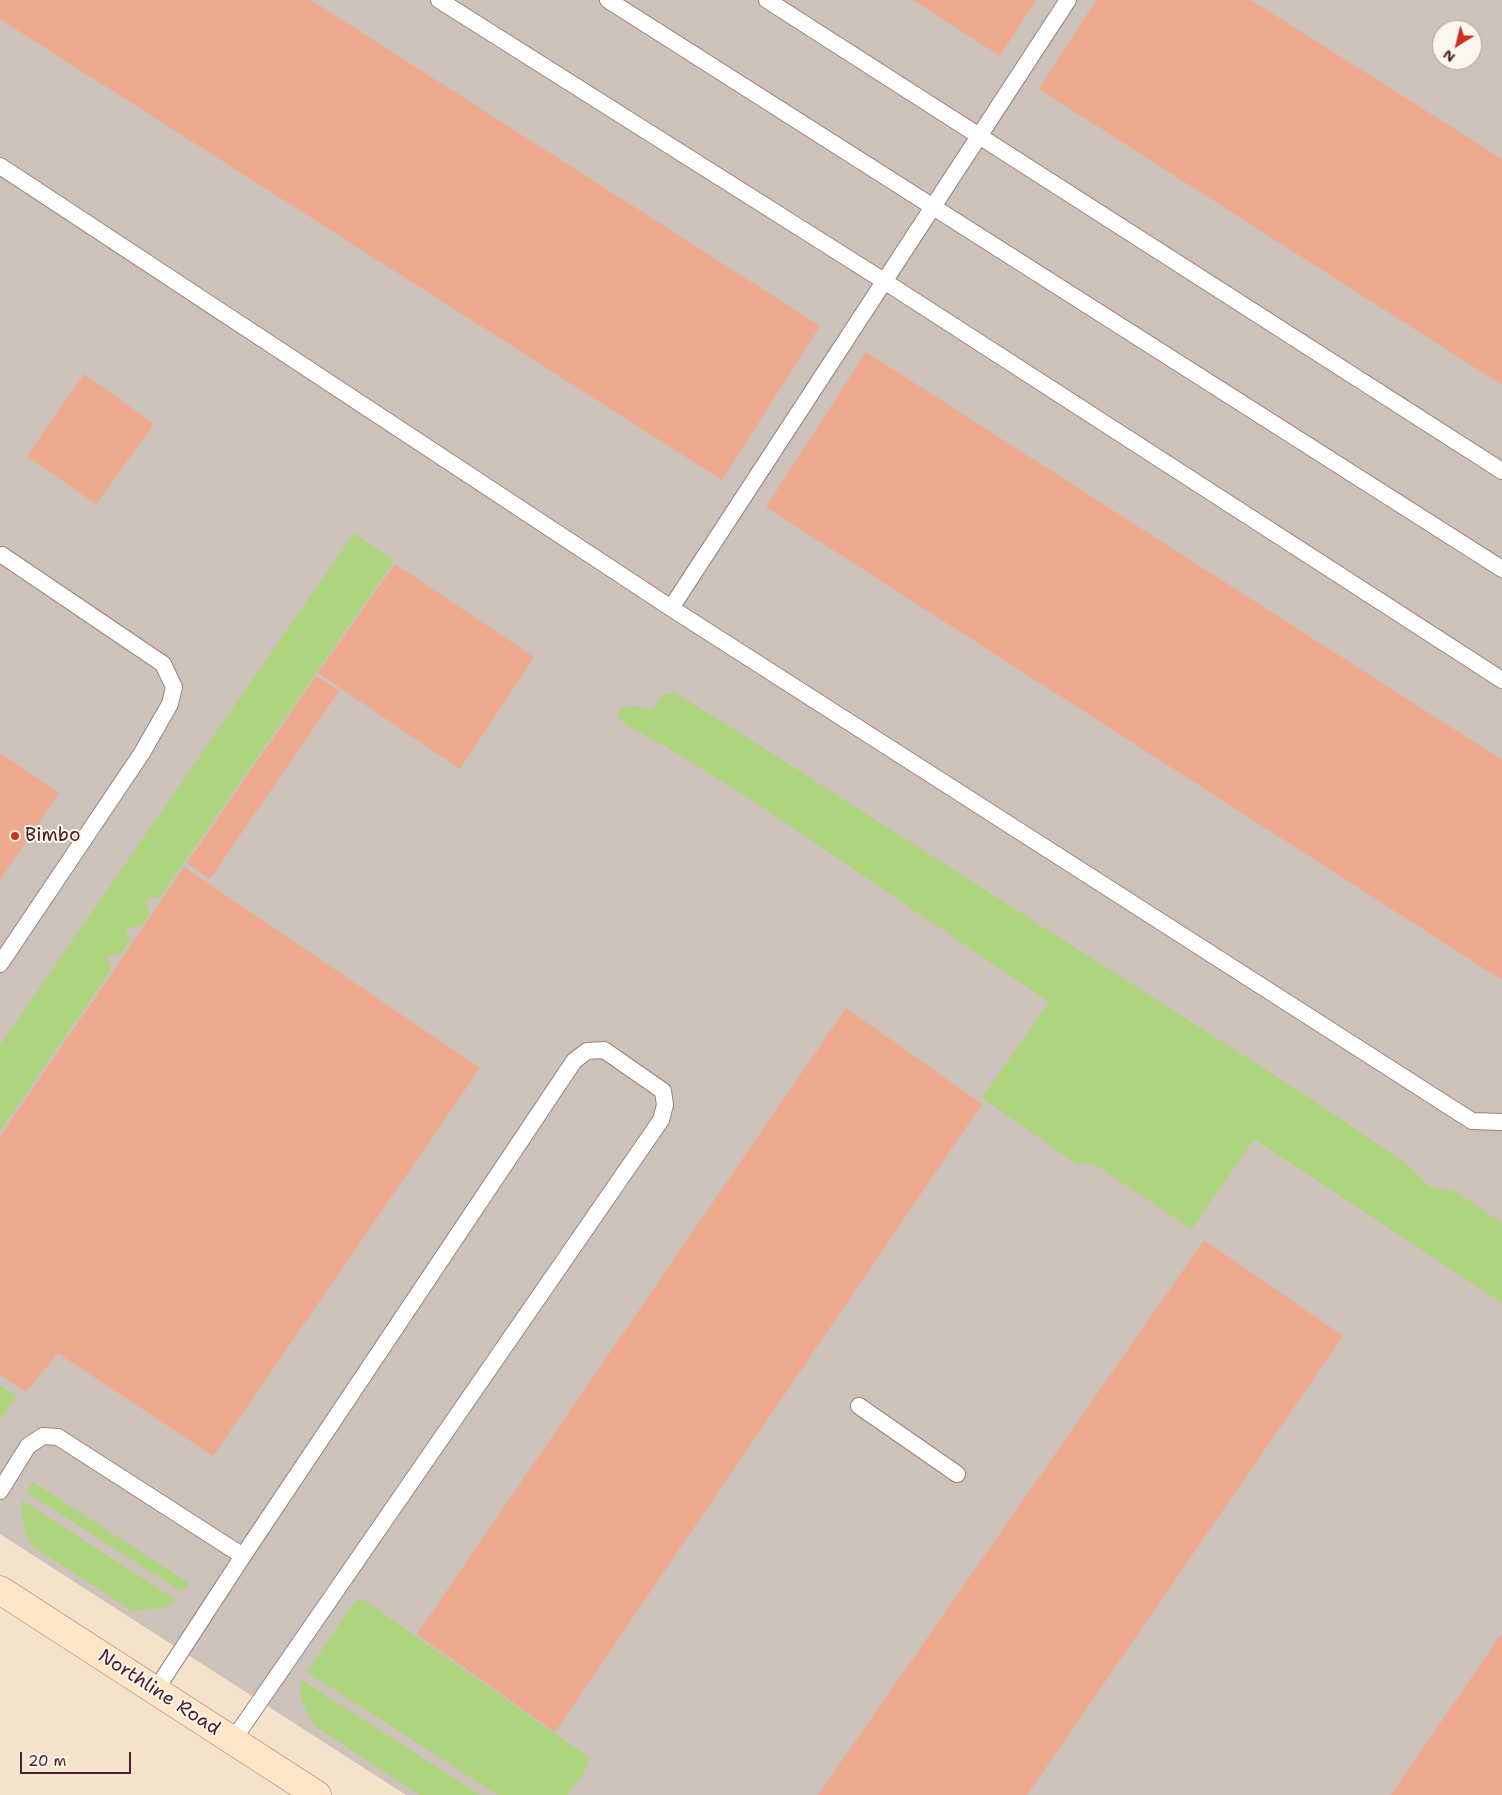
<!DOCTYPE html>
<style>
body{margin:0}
#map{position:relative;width:1502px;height:1795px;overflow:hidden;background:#f5e2ca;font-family:"Shantell Sans",sans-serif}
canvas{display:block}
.north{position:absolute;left:1432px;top:20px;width:50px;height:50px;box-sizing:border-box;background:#fbf7ec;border:1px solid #b4a19f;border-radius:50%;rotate:216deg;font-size:14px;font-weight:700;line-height:20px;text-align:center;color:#4a1f2b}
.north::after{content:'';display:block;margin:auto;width:18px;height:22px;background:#c8321e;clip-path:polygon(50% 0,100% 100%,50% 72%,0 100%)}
.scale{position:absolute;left:20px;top:1752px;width:111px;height:22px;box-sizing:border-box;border:2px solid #4a1f2b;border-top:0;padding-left:6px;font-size:15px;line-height:18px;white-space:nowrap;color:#4a1f2b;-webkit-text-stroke:4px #fbf7ec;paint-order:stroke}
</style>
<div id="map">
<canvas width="1502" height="1795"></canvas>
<div class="north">N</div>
<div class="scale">20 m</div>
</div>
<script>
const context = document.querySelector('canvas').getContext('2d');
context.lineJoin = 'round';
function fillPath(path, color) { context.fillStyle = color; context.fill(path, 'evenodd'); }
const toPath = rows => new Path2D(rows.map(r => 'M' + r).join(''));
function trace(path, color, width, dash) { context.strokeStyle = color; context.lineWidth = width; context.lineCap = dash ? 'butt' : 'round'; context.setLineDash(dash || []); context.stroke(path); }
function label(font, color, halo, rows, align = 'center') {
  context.font = font + ' "Shantell Sans",sans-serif'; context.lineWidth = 4; context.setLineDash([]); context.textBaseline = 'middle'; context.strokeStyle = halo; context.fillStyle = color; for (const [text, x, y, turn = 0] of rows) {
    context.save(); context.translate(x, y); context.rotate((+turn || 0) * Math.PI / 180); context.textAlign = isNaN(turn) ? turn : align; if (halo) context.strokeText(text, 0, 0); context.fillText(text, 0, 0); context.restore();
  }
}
fillPath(toPath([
 [0,0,1502,0,1502,1795,406,1795,0,1534],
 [1442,30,1472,30,1472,60,1442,60]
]), '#ccc2b9');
fillPath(toPath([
 [354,533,394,561,160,897,150,898,147,901,146,904,149,913,148,917,141,926,129,928,125,934,132,939,119,956,111,954,107,958,111,970,0,1131,0,1045],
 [674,692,751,740,1313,1100,1408,1165,1430,1187,1454,1191,1502,1223,1502,1303,1254,1139,1192,1229,1093,1163,1078,1165,982,1098,1049,1002,752,800,667,747,626,725,618,716,619,709,631,706,650,709,655,706,662,695],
 [0,1385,16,1396,0,1420],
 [33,1482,189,1583,186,1588,182,1592,26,1492],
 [22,1500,176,1600,166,1607,133,1611,35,1548,29,1541,24,1527,21,1508],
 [358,1599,364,1600,590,1758,584,1773,567,1795,498,1795,307,1672,353,1604],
 [302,1680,480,1795,420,1795,315,1726,309,1717,301,1698,300,1687]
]), '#afd47e');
fillPath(toPath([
 [0,0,311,0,820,326,722,480,0,19],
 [913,0,1036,0,1000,56],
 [1096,0,1251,0,1502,159,1502,385,1039,89],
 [866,352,1502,760,1502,980,766,507],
 [84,374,154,424,96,504,27,456],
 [395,564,534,657,460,769,318,673],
 [316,676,339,691,210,879,187,863],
 [0,753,59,793,0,880],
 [184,867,480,1068,213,1456,58,1353,26,1392,0,1374,0,1137],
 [846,1008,982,1104,555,1732,417,1634],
 [1204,1240,1343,1336,1027,1795,818,1795],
 [1502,1633,1502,1795,1391,1795]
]), '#efa98f');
const service = toPath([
 [439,0,884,281,1502,680],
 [608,0,1502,569],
 [767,0,1502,471],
 [0,166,671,608,1472,1121,1502,1122],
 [671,608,1068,0],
 [0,964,142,753,170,704,174,687,163,664,2,555],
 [859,1406,957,1474],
 [0,1491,28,1446,43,1436,58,1437,243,1556],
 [155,1691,243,1556,574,1061,587,1051,604,1050,663,1091,665,1105,661,1120,233,1740]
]);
const secondary = toPath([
 [0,1590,317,1795]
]);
trace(service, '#a0807a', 18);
trace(secondary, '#a0807a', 29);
trace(service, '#fff', 16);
trace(secondary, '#fde5c5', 28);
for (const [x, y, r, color] of [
 [15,836,5,"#c8321e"]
]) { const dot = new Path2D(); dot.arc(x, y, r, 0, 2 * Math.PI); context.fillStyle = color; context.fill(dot); trace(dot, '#fbf7ec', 2); }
label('19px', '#4a1f2b', '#fbf7ec', [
 ["Bimbo",25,836]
], 'left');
label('19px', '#4a1f2b', '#fbf7ec', [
 ["Northline Road",159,1693,33]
]);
</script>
